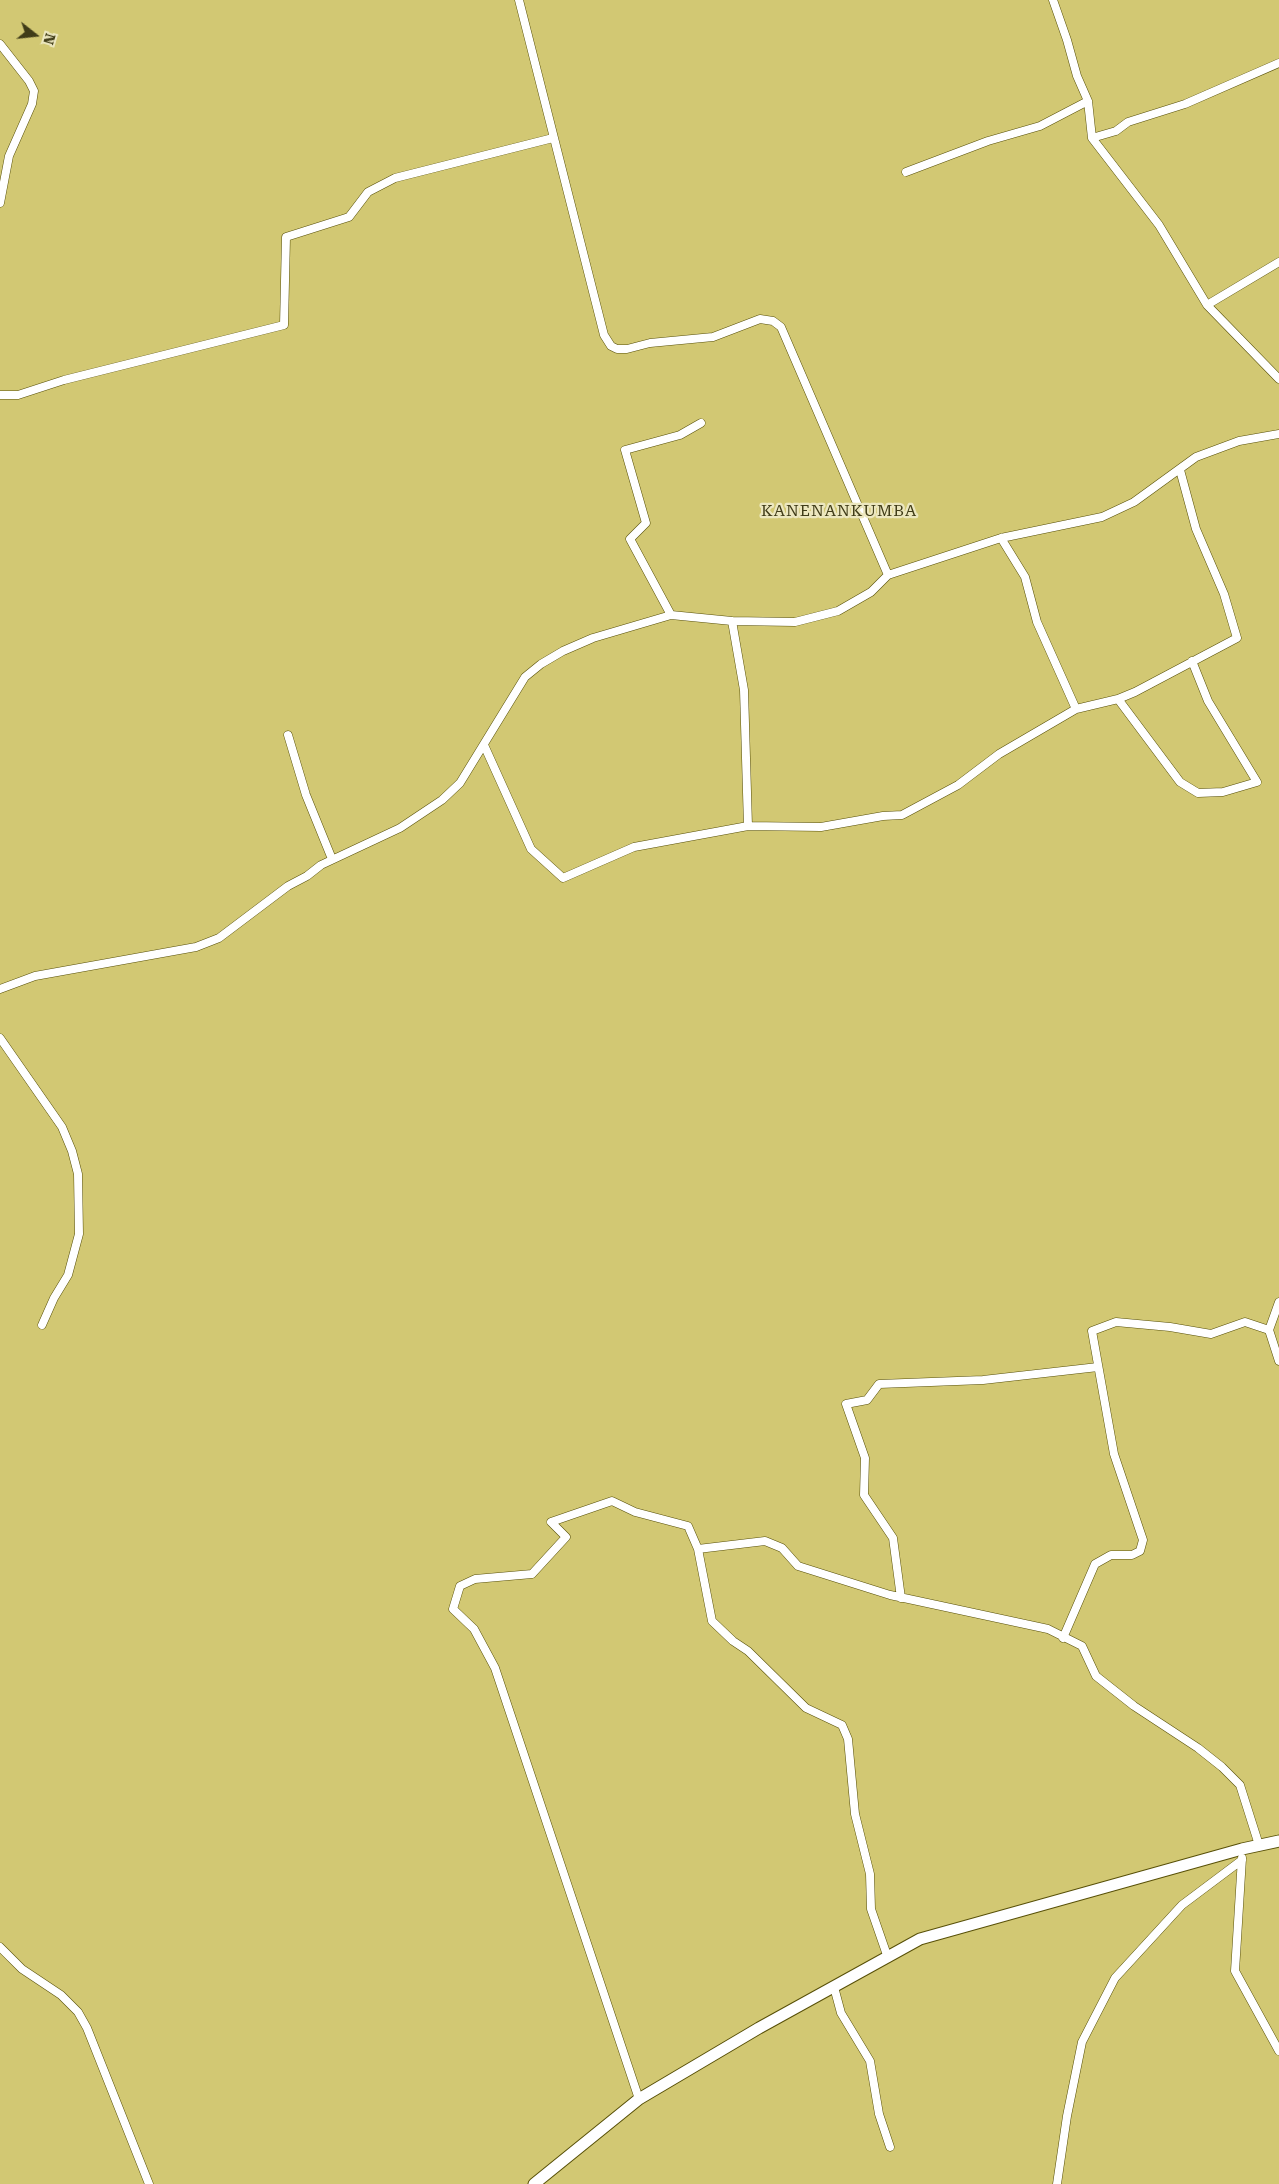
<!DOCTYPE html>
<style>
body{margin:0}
#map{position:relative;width:1279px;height:2184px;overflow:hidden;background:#d2c873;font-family:"Roboto Serif",serif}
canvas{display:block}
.north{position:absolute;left:10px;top:10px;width:50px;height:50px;-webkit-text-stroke:4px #ece7bf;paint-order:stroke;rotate:106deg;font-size:14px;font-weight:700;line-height:20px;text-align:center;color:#403c18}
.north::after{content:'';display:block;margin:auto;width:18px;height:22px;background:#403c18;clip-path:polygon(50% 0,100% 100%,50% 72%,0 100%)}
</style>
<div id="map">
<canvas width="1279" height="2184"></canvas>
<div class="north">N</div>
</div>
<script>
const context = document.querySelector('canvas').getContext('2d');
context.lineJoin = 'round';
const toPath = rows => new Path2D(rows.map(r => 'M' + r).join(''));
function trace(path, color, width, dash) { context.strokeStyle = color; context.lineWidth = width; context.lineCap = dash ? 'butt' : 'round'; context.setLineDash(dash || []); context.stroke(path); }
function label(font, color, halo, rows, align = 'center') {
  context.font = font + ' "Roboto Serif",serif'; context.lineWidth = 4.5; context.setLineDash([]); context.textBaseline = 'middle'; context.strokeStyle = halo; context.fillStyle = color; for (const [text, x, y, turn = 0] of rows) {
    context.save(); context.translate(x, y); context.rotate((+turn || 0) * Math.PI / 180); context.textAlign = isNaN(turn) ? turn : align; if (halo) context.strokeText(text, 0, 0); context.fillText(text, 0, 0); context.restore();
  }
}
const street = toPath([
 [519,0,604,335,611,346,617,349,627,349,650,343,713,337,760,319,773,321,781,327,888,575],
 [1053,0,1067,40,1077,76,1088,101,1092,138,1159,225,1207,305,1279,379],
 [0,44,29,81,34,91,32,104,9,156,0,203],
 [1092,138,1116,131,1128,122,1185,104,1279,63],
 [906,172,988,141,1040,126,1088,101],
 [1207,305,1279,262],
 [0,395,18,395,64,380,284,325,286,237,349,217,368,192,395,178,553,138],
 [1001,538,1025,577,1037,622,1076,709,1118,699,1180,782,1198,793,1223,792,1257,782,1208,701,1192,661],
 [671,615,630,539,646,523,625,450,680,435,701,423],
 [732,621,744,690,748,826,821,827,883,816,902,815,958,785,999,754,1076,709],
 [1118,699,1135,692,1237,638,1224,594,1196,529,1180,470],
 [288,735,306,795,332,859],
 [484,745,531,849,563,878,634,847,748,826],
 [0,989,35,976,196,947,219,938,288,886,307,876,321,865,400,828,442,800,460,783,525,677,541,664,563,651,593,638,671,615,732,621,795,622,838,611,871,592,888,575,1001,538,1102,517,1134,502,1196,457,1239,441,1279,434],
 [0,1038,62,1127,72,1151,78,1174,79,1234,68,1275,54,1298,42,1325],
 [1279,1302,1269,1330,1279,1361],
 [698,1549,765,1541,782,1548,798,1566,890,1595,1048,1629,1082,1646,1096,1676,1134,1706,1198,1748,1222,1767,1240,1785,1259,1845],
 [901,1598,893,1538,864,1495,865,1458,846,1404,867,1400,879,1384,983,1380,1098,1367],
 [1063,1638,1095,1564,1111,1555,1132,1555,1140,1551,1143,1540,1114,1454,1092,1331,1116,1322,1170,1327,1211,1334,1245,1322,1269,1330],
 [1242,1858,1235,1971,1279,2051],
 [0,1947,22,1969,61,1995,78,2012,87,2028,149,2184],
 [834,1987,841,2013,870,2061,879,2114,890,2147],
 [639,2099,495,1668,474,1629,453,1609,460,1586,475,1579,532,1574,566,1537,551,1522,612,1501,635,1512,688,1526,698,1549,712,1621,733,1641,748,1651,806,1708,842,1725,848,1739,855,1814,870,1874,871,1909,888,1958],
 [1057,2184,1067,2116,1082,2042,1115,1978,1182,1905,1242,1860]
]);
const secondary = toPath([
 [534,2184,639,2099,759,2028,920,1939,1242,1849,1279,1841]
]);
trace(street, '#585008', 9);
trace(secondary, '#585008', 13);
trace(street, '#fff', 8);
trace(secondary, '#fff', 11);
context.letterSpacing = '1px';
label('16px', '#403c18', '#ece7bf', [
 ["KANENANKUMBA",839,511]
]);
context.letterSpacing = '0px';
</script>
